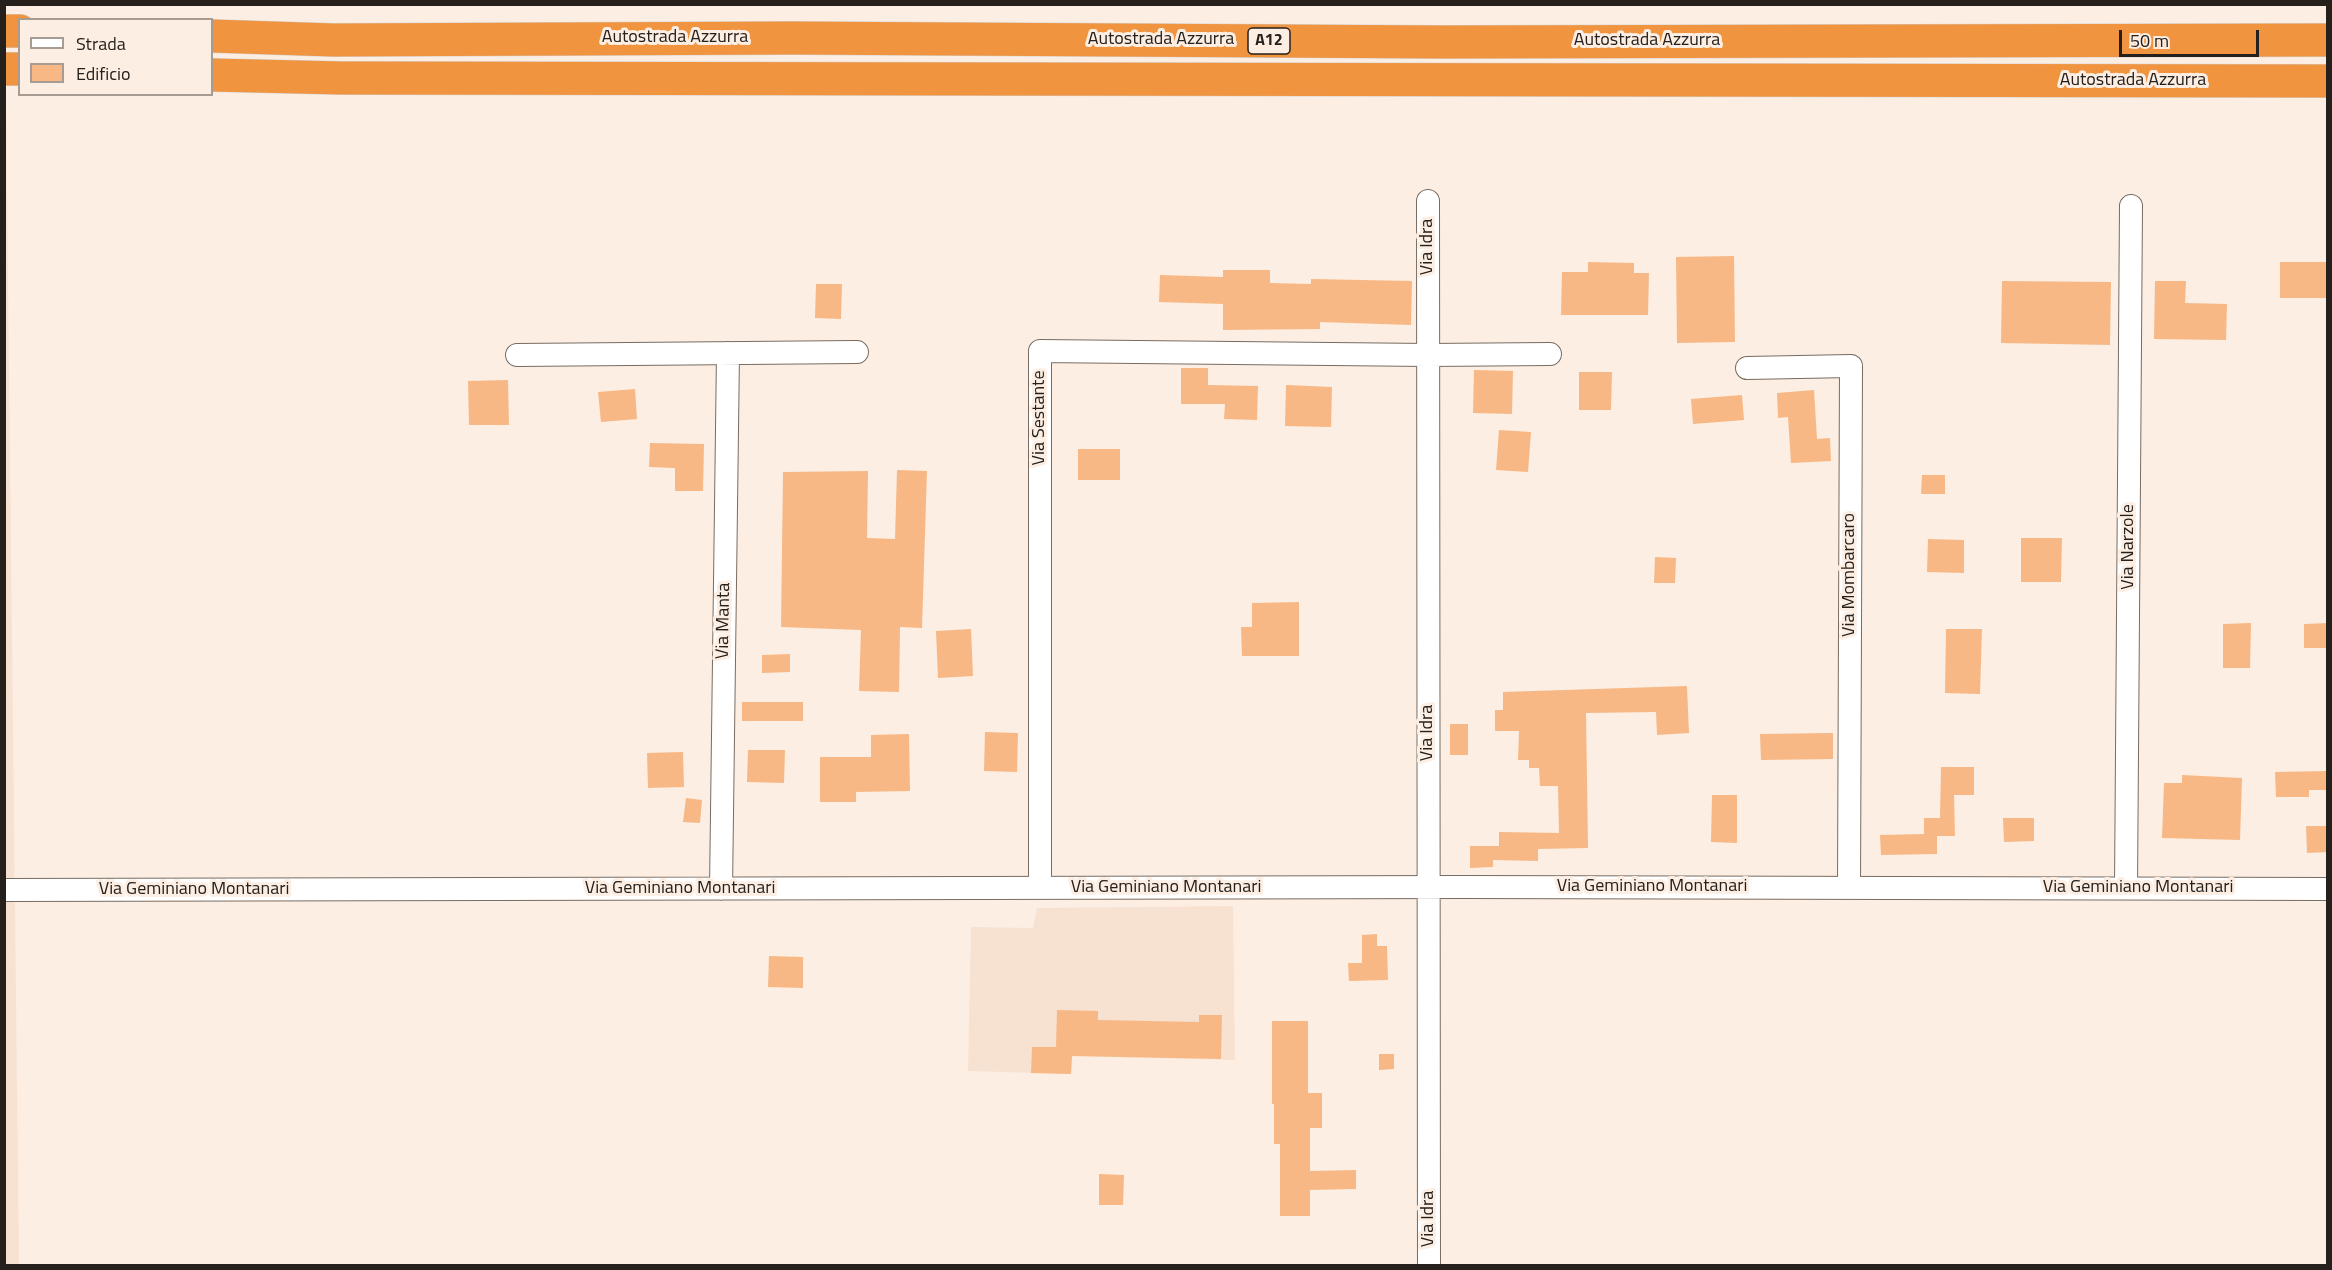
<!DOCTYPE html>
<style>
body{margin:0}
#map{position:relative;width:2332px;height:1270px;overflow:hidden;background:#fceee3;font-family:"Titillium Web",sans-serif}
canvas{display:block}
.frame{position:absolute;inset:0;border:6px solid #25201c;pointer-events:none}
.legend{position:absolute;left:18px;top:18px;width:195px;height:78px;box-sizing:border-box;background:#fceee3;border:2px solid #a69c93;margin:0;padding:8px 10px;list-style:none;font-size:18px;color:#25201c}
.legend li{display:flex;align-items:center;gap:12px;height:30px}
.legend b{width:30px;border:2px solid #a69c93}
.scale{position:absolute;left:2119px;top:30px;width:140px;height:27px;box-sizing:border-box;border:3px solid #25201c;border-top:0;padding-left:8px;font-size:18px;line-height:21px;white-space:nowrap;color:#25201c;-webkit-text-stroke:4px #fceee3;paint-order:stroke}
</style>
<div id="map">
<canvas width="2332" height="1270"></canvas>
<div class="frame"></div>
<ul class="legend">
<li><b style="height:8px;background:#fff"></b>Strada</li>
<li><b style="height:16px;background:#f7b885"></b>Edificio</li>
</ul>
<div class="scale">50 m</div>
</div>
<script>
const context = document.querySelector('canvas').getContext('2d');
context.lineJoin = 'round';
function fillPath(path, color) { context.fillStyle = color; context.fill(path, 'evenodd'); }
const toPath = rows => new Path2D(rows.map(r => 'M' + r).join(''));
function trace(path, color, width, dash) { context.strokeStyle = color; context.lineWidth = width; context.lineCap = dash ? 'butt' : 'round'; context.setLineDash(dash || []); context.stroke(path); }
function label(font, color, halo, rows, align = 'center') {
  context.font = font + ' "Titillium Web",sans-serif'; context.lineWidth = 6; context.setLineDash([]); context.textBaseline = 'middle'; context.strokeStyle = halo; context.fillStyle = color; for (const [text, x, y, turn = 0] of rows) {
    context.save(); context.translate(x, y); context.rotate((+turn || 0) * Math.PI / 180); context.textAlign = isNaN(turn) ? turn : align; if (halo) context.strokeText(text, 0, 0); context.fillText(text, 0, 0); context.restore();
  }
}
fillPath(toPath([
 [5,97,6,97,19,1265,5,1266],
 [1233,906,1235,1060,1072,1056,1071,1074,968,1071,971,927,1033,928,1037,908]
]), '#f7e2d2');
fillPath(toPath([
 [1734,256,1735,342,1677,343,1676,257],
 [1588,262,1634,263,1634,273,1649,273,1648,315,1561,315,1562,272,1588,272],
 [2280,262,2328,262,2328,298,2280,298],
 [1223,270,1270,270,1270,283,1311,284,1311,279,1412,281,1411,325,1320,322,1320,329,1223,330,1223,304,1159,302,1160,275,1223,277],
 [2002,281,2111,282,2110,345,2001,343],
 [2155,281,2186,281,2185,303,2227,304,2226,340,2154,339],
 [816,284,842,284,841,319,815,318],
 [1181,368,1208,368,1208,385,1258,386,1257,420,1224,419,1225,404,1181,404],
 [1474,370,1513,371,1512,414,1473,413],
 [1579,372,1612,372,1611,410,1579,410],
 [508,380,509,425,469,425,468,381],
 [1286,385,1332,387,1331,427,1285,426],
 [635,389,637,419,601,422,598,392],
 [1814,390,1817,439,1830,438,1831,461,1791,463,1788,417,1778,418,1777,393],
 [1742,395,1744,420,1693,424,1691,399],
 [1499,430,1531,432,1528,472,1496,470],
 [650,443,704,444,703,491,675,491,675,468,649,467],
 [1078,449,1120,449,1120,480,1078,480],
 [897,470,927,471,922,628,900,627,899,692,859,691,861,630,781,627,783,472,868,471,867,538,895,539],
 [1922,475,1945,475,1945,494,1921,494],
 [2021,538,2062,538,2061,582,2021,582],
 [1928,539,1964,540,1964,573,1927,572],
 [1655,557,1676,558,1675,583,1654,583],
 [1299,602,1299,656,1242,656,1241,627,1252,627,1252,603],
 [2251,623,2250,668,2223,668,2223,624],
 [2328,623,2328,648,2304,648,2304,624],
 [971,629,973,676,938,678,936,631],
 [1946,629,1982,629,1980,694,1945,693],
 [790,654,790,672,762,673,762,655],
 [1687,686,1689,733,1657,735,1656,712,1586,713,1588,848,1538,849,1538,861,1493,860,1493,867,1470,868,1470,846,1499,846,1499,832,1559,833,1558,786,1540,786,1539,768,1529,768,1529,760,1518,760,1519,731,1495,731,1495,710,1503,710,1503,692],
 [742,702,803,702,803,721,742,721],
 [1450,724,1468,724,1468,755,1450,755],
 [985,732,1018,733,1017,772,984,771],
 [1833,733,1833,759,1761,760,1760,734],
 [909,734,910,791,856,792,856,802,820,802,820,757,871,757,871,735],
 [748,750,785,750,784,783,747,782],
 [683,752,684,787,648,788,647,753],
 [1941,767,1974,767,1974,795,1954,795,1955,836,1937,836,1937,854,1881,855,1880,835,1924,834,1924,818,1940,818],
 [2328,771,2328,790,2309,790,2309,797,2276,797,2275,772],
 [2182,775,2242,778,2240,840,2162,838,2164,783,2182,783],
 [1712,795,1737,795,1737,843,1711,842],
 [686,798,702,800,700,823,683,822],
 [2003,818,2034,818,2034,841,2004,842],
 [2306,826,2328,826,2328,852,2307,853],
 [1377,934,1377,946,1387,946,1388,980,1349,981,1348,963,1362,963,1362,935],
 [769,956,803,957,803,988,768,987],
 [1057,1010,1098,1011,1098,1020,1199,1022,1199,1015,1222,1015,1221,1059,1072,1056,1071,1074,1031,1073,1032,1047,1056,1047],
 [1272,1021,1308,1021,1308,1093,1322,1093,1322,1128,1310,1128,1310,1171,1356,1170,1356,1189,1310,1190,1310,1216,1280,1216,1280,1144,1274,1144,1274,1104,1272,1104],
 [1379,1054,1394,1054,1394,1069,1379,1070],
 [1099,1174,1124,1175,1123,1205,1099,1205]
]), '#f7b885');
const minor = toPath([
 [1428,201,1429,1266],
 [517,355,857,352],
 [1747,368,1851,366,1849,888],
 [1040,888,1040,351,1428,355,1550,354],
 [2126,888,2131,206],
 [721,889,728,353],
 [4,890,1462,887,2328,889]
]);
const highway = toPath([
 [4,31,20,31],
 [212,36,333,40,793,38,1442,42,2328,40],
 [4,69,20,69],
 [212,75,341,78,2328,81]
]);
trace(minor, '#786c62', 24);
trace(highway, '#d3d2d2', 34);
trace(minor, '#fff', 22);
trace(highway, '#f0943f', 33);
for (const [x, y, w] of [
 [1269,41,42]
]) { const box = new Path2D(); box.roundRect(x - w / 2, y - 13, w, 26, 4.5); context.fillStyle = '#fceee3'; context.fill(box); trace(box, '#25201c', 1.5); }
label('bold 16px', '#25201c', null, [
 ["A12",1269,41]
]);
label('18px', '#25201c', '#fceee3', [
 ["Autostrada Azzurra",675,38],
 ["Autostrada Azzurra",1161,40],
 ["Autostrada Azzurra",1647,41],
 ["Autostrada Azzurra",2133,81],
 ["Via Idra",1428,247,-90],
 ["Via Sestante",1040,418,-90],
 ["Via Narzole",2129,547,-90],
 ["Via Mombarcaro",1850,575,-90],
 ["Via Manta",724,621,-89],
 ["Via Idra",1428,733,-90],
 ["Via Geminiano Montanari",1652,887],
 ["Via Geminiano Montanari",1166,888],
 ["Via Geminiano Montanari",2138,888],
 ["Via Geminiano Montanari",680,889],
 ["Via Geminiano Montanari",194,890],
 ["Via Idra",1429,1219,-90]
]);
</script>
